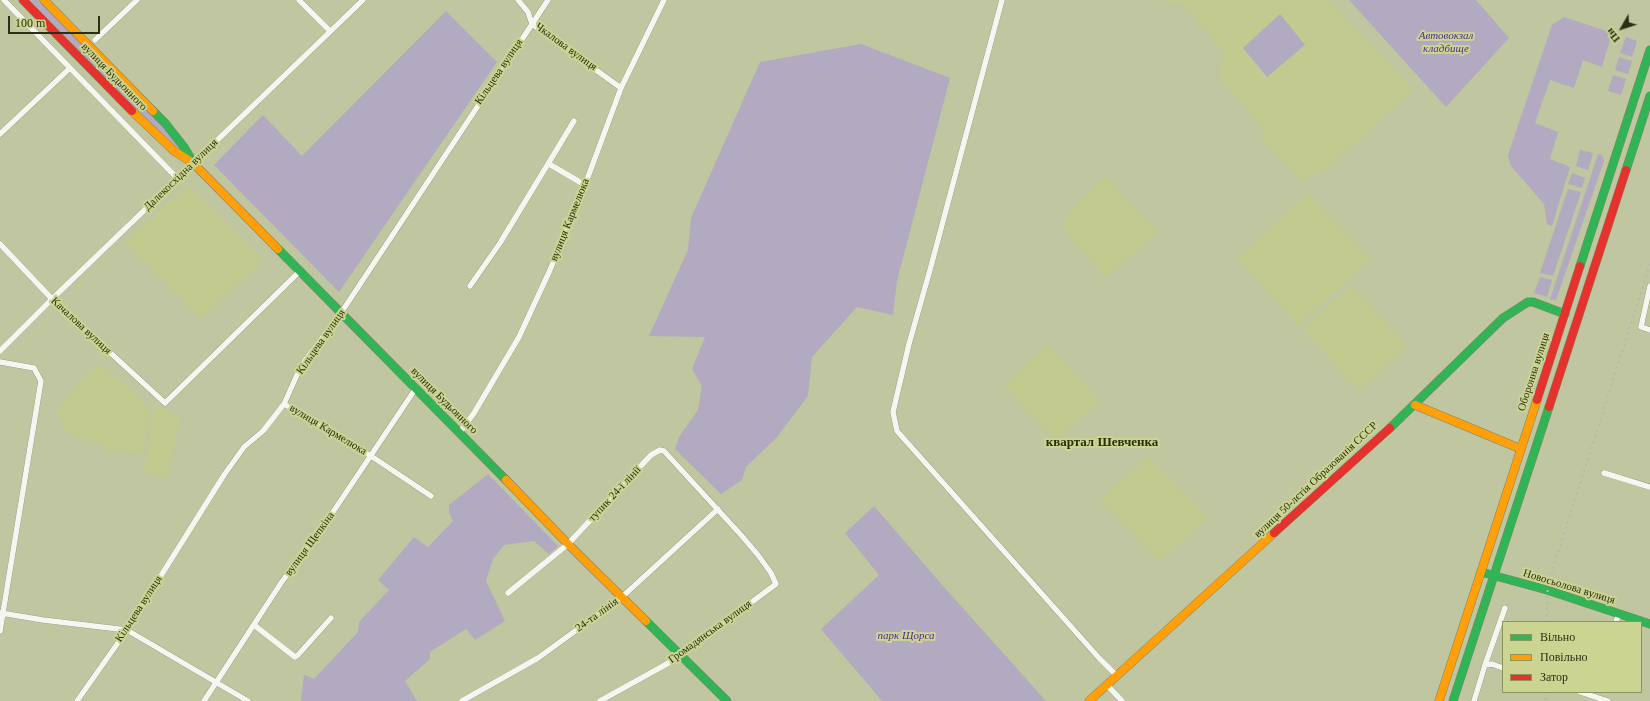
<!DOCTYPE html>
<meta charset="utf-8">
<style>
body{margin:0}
#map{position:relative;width:1650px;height:701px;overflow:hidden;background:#c0c6a0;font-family:Georgia,serif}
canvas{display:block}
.legend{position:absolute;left:1502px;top:621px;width:140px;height:72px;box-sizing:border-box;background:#cbd591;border:1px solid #8b935f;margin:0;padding:5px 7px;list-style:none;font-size:12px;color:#2c2f14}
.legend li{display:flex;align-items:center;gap:8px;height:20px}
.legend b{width:20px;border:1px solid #8b935f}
.north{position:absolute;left:1602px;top:8px;width:40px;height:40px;-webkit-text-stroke:3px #cbd591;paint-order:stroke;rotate:231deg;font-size:11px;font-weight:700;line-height:16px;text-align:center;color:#2c2f14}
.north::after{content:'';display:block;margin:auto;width:14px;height:18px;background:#2c2f14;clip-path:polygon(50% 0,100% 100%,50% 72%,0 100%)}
.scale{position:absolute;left:8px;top:16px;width:92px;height:18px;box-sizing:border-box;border:2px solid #2c2f14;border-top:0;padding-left:5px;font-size:12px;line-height:14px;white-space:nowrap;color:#2c2f14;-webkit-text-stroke:3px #cbd591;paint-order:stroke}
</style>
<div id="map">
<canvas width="1650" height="701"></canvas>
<ul class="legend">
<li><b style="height:5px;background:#30b455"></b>Вільно</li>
<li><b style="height:5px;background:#ff9f0a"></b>Повільно</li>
<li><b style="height:5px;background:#e5322d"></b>Затор</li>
</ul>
<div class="north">Пн</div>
<div class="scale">100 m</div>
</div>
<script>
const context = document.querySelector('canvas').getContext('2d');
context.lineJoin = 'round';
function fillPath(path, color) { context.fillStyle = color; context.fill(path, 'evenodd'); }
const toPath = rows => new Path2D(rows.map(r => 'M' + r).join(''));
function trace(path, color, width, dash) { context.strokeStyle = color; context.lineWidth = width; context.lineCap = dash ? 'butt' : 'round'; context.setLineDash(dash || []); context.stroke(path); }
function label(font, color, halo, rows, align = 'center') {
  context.font = font + ' Georgia,serif'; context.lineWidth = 4; context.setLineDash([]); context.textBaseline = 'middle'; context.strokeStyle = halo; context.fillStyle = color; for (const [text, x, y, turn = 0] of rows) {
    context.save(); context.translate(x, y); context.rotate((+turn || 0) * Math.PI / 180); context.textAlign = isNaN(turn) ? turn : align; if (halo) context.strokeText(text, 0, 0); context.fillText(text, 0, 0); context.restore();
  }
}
fillPath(toPath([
 [1165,0,1329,0,1414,89,1324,172,1313,175,1303,183,1261,139,1266,133,1219,76,1224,52,1182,4,1168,4],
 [1105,176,1158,232,1106,277,1066,234,1065,216],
 [188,185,264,260,201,319,125,242],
 [1308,193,1370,259,1299,326,1237,259],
 [1351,285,1407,347,1359,391,1303,329],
 [1048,344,1100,401,1056,440,1004,385],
 [102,366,134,392,151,412,143,453,111,451,92,441,69,436,56,411,89,371],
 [154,404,180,417,167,478,144,473],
 [1148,457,1208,518,1160,561,1100,499]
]), '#c2ca8f');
fillPath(toPath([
 [30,0,39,0,151,115,183,150,181,151,146,119],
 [1349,0,1476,0,1509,38,1446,107],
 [446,11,497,62,339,292,214,165,263,115,302,156],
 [1280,14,1305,45,1267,77,1243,48],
 [1564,17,1612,33,1602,67,1583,60,1574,88,1550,80,1535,123,1558,132,1550,159,1570,167,1552,226,1547,224,1544,204,1511,166,1508,155,1552,25],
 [1626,37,1637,41,1632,57,1620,53],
 [861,44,950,78,897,281,893,315,857,307,812,357,808,396,777,437,746,467,742,480,721,494,675,449,679,437,698,410,702,386,692,369,705,337,649,336,688,250,691,218,760,62],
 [1619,57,1632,61,1628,74,1615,70],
 [1613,75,1626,79,1621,95,1608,91],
 [1580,150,1593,153,1588,170,1576,166],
 [1598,154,1602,155,1604,161,1556,300,1550,299],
 [1572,173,1585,178,1582,188,1568,184],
 [1568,189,1581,192,1553,276,1540,273],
 [1540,277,1552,280,1547,297,1534,293],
 [488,474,558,546,549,554,534,541,504,545,493,559,486,581,505,621,475,640,466,629,430,652,430,659,405,681,417,701,301,701,304,675,314,679,358,632,359,622,389,590,378,580,414,537,428,547,453,521,449,512,449,505],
 [874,506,943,586,1046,701,882,701,821,629,879,575,845,533]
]), '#b1aac0');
const street = toPath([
 [4,0,177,178],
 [299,0,330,31],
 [518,0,528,12,532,24,621,88],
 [1002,0,930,270,909,344,893,412,897,431,1099,658,1117,676],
 [95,40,137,0],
 [0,134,70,68],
 [549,164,585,185],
 [0,244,52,299,165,403,300,271],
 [470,286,500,243,574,121],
 [1650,286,1641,327,1650,330],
 [0,351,52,299,363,0],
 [0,362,34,368,41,381,0,631],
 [284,404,371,456,431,496],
 [460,432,474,413,519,337,550,270,585,185,621,88,664,0],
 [1604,473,1650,487],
 [508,593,568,544,651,455,660,450,664,451,741,535,758,555,771,573,776,584,674,660,600,701],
 [1,613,43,620,127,630,248,701],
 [1616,622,1619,614],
 [254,625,295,657,298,655,331,618],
 [1485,665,1505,608],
 [1107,685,1122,701],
 [1580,692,1608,701],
 [77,701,127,630,224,475,244,447,263,431,284,404,301,366,341,313,548,0],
 [204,701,281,583,335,509,416,388],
 [462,701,538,658,622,597,718,509],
 [1474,701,1485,665,1492,664,1503,668]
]);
const fast = toPath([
 [153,111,165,123,184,147,193,162],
 [1626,170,1650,96],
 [278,249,506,480],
 [1580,266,1650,50],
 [1390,428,1503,318,1528,302,1533,302,1565,314],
 [1481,572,1547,590,1650,624],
 [646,621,727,701],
 [1453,701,1549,407]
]);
const slow = toPath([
 [44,0,153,111],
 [132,111,174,151,193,163,278,249],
 [1415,405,1521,449],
 [506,480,568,544,646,621],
 [1089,701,1274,533],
 [1439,701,1537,400]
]);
const jam = toPath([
 [23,0,132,111],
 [1537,400,1580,266],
 [1549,407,1626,170],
 [1274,533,1390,428]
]);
trace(street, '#808366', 6);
trace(fast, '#808366', 9);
trace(slow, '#808366', 9);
trace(jam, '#808366', 9);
trace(street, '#f6f6f1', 5.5);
trace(fast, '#30b455', 8);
trace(slow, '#ff9f0a', 8);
trace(jam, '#e5322d', 8);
trace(toPath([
 [1546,622,1548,584,1650,264],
 [1545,692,1546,701]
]), '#b8b8af', 2, [2, 4]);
label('italic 11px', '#542899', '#cbd591', [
 ["Автовокзал",1446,36],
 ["кладбище",1446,49],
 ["парк Щорса",906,636]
]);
label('11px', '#2c2f14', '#cbd591', [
 ["Чкалова вулиця",566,47,36],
 ["Кільцева вулиця",499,72,-56],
 ["вулиця Будьонного",114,77,46],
 ["Далекосхідна вулиця",181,175,-44],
 ["вулиця Кармелюка",570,220,-68],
 ["Качалова вулиця",81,326,43],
 ["Кільцева вулиця",321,342,-55],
 ["Оборонна вулиця",1534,372,-72],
 ["вулиця Будьонного",444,401,45],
 ["вулиця Кармелюка",328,430,31],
 ["вулиця 50-лєтія Образованія СССР",1316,480,-43],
 ["тупик 24-ї лінії",615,494,-47],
 ["вулиця Щепкіна",310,544,-54],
 ["Новосьолова вулиця",1569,587,17],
 ["Кільцева вулиця",139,609,-57],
 ["24-та лінія",597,615,-36],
 ["Громадянська вулиця",710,632,-36]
]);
label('bold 13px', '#2a2d0a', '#cbd591', [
 ["квартал Шевченка",1102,443]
]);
</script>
